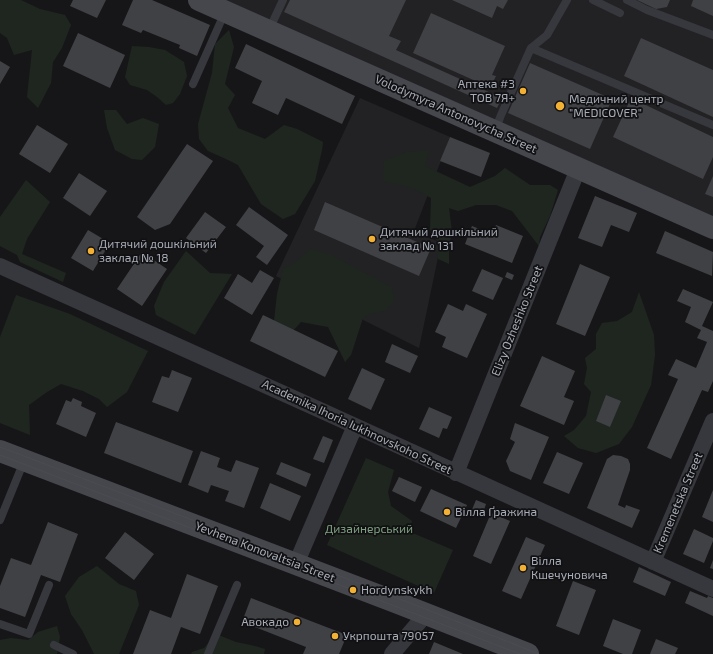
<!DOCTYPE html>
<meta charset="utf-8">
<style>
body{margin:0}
canvas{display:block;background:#161618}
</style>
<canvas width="713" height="654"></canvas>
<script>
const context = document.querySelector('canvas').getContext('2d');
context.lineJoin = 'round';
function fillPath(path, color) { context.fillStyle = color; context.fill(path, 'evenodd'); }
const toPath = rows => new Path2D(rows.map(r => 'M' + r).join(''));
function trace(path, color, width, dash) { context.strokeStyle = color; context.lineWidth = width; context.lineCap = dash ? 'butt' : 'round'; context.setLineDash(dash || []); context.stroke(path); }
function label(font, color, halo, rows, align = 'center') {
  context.font = font + ' "Exo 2",sans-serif'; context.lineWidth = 3.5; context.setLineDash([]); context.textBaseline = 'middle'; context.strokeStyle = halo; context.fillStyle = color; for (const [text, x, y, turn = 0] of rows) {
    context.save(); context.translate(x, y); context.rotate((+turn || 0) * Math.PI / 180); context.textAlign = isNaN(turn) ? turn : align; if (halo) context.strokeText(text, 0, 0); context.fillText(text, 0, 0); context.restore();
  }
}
fillPath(toPath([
 [218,0,713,0,713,221],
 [360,98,450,137,414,231,441,243,419,348,276,276]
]), '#222225');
fillPath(toPath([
 [0,0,21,0,40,9,65,15,71,25,62,48,53,62,51,83,38,108,27,97,32,50,14,55,7,38,0,33],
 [229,30,234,47,225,84,235,95,228,108,238,128,265,139,284,125,297,129,323,142,322,150,315,181,295,214,283,219,261,204,238,165,226,159,208,151,199,139,198,124,212,73,215,44],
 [132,46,149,47,165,50,184,62,187,76,180,94,173,103,166,105,157,97,147,90,130,85,125,77],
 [104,110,116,110,127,124,143,118,159,124,155,147,142,160,132,159,115,150,107,128],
 [429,150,425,166,470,187,495,176,505,168,530,185,550,185,558,190,550,216,540,237,539,246,512,211,496,205,476,205,458,211,449,208,452,232,449,247,449,264,438,259,437,241,430,229,431,198,412,188,383,181,384,161,406,152],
 [26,180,50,202,27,239,22,254,66,273,63,282,20,262,17,255,0,246,0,217],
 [311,249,329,254,392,287,394,301,384,311,370,314,363,318,351,355,345,362,328,327,301,322,291,333,274,321,277,294,283,269,294,263],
 [186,251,210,273,232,274,195,335,156,315,154,306,164,282],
 [639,292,654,335,655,355,651,385,632,427,619,444,596,453,578,448,564,436,574,430,586,416,591,392,584,384,587,368,585,358,596,349,596,334,602,323,617,321,632,312],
 [16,295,70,314,148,351,127,392,107,407,99,399,83,391,61,384,47,392,29,405,30,435,0,423,0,337],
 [366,458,394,470,388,492,391,506,412,521,410,532,453,550,434,593,327,545],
 [97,566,119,584,136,591,139,605,119,654,94,654,82,630,71,614,65,596,79,577],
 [57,626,60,637,57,654,0,654,0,640,11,638,28,640,38,632],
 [216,634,236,642,255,646,265,649,264,654,191,654,192,652,204,648]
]), '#1e261f');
fillPath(toPath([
 [73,0,106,0,97,18,70,6],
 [133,0,152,0,210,25,197,56,179,48,180,45,143,30,141,33,122,25],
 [290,0,406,0,389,36,401,41,396,50,502,98,497,108,284,12],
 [452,0,508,0,503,9,497,6,492,18],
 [637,0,670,0,667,7,656,9],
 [693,0,713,0,713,16,691,6],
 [431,13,505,46,492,75,496,76,491,86,480,81,480,83,413,53],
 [78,33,125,55,110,88,63,66],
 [641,38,713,70,713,117,624,76],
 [246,44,355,96,342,124,286,98,278,115,252,103,262,81,235,68],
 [0,61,10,67,0,84],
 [530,63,612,99,590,149,508,113],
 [631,98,713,137,713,157,703,179,613,137],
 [37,125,68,144,50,173,19,154],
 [450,137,490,153,481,177,440,161],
 [187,144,213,161,170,224,155,230,137,217],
 [79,173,107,191,90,216,63,198],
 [713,176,713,197,705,194],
 [595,196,637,213,629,232,611,225,602,247,578,238],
 [325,202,431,248,419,276,314,230],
 [249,207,288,235,267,265,256,257,264,246,236,225],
 [205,212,226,227,206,253,186,238],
 [496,225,523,236,512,263,465,244,472,226,492,234],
 [88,230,110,243,93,271,71,258],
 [665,231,713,252,712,276,656,253],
 [142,252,167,269,142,306,117,289],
 [580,264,610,277,585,336,556,324],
 [482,269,503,278,493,300,472,291],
 [260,270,274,278,252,315,224,298,238,274,252,283],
 [507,272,514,275,512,280,505,277],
 [683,289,713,302,702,326,713,331,713,381,708,392,702,390,671,459,647,448,678,379,668,375,676,359,696,368,707,342,697,338,701,330,685,322,691,307,677,301],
 [448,304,463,311,466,304,487,314,467,358,442,347,446,337,435,332],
 [263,315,338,351,325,377,250,341],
 [392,344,418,356,410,373,385,362],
 [542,356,575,371,564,397,574,401,564,425,520,406],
 [362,368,385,379,371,410,348,399],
 [172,370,192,378,178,412,152,402,162,376,169,378],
 [606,395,621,401,610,427,596,421],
 [73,398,82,402,81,406,96,413,86,437,56,424,66,400,71,402],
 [429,407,452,417,447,429,443,428,439,438,419,429],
 [116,422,193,451,181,483,104,453],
 [515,423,549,437,531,480,510,471,506,461,515,442,510,439],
 [323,436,333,440,324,463,313,459],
 [201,451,220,458,217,467,231,472,236,460,259,468,244,508,225,501,229,491,211,485,208,493,188,485],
 [557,452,583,463,569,494,543,483],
 [613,455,621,456,628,459,630,464,630,470,618,505,625,508,626,505,640,510,632,528,587,508,607,459],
 [281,462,311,474,306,487,276,474],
 [399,477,422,487,415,502,392,491],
 [270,483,301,496,290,521,260,508],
 [431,489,467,505,456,528,420,511],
 [713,490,713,522,702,517],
 [476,500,486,504,482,516,471,512],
 [491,513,510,521,491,564,473,556],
 [48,522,78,534,60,582,41,575,25,617,0,608,0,586,11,558,31,565],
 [694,529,713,538,713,541,704,563,683,554],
 [125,532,154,554,134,580,105,558],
 [526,537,545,545,521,599,502,591],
 [713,560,713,569,710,568],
 [639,567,671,582,665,596,633,582],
 [187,574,218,586,200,634,181,627,171,654,133,654,150,610,171,618],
 [573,581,596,590,579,635,556,626],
 [690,591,707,598,708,596,713,598,713,616,685,603],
 [251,598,347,635,339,654,303,654,306,647,242,622],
 [613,619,641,630,632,654,623,654,603,646],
 [656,639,678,648,675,654,650,654],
 [434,642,463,654,429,654]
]), '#404145');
trace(toPath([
 [593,0,620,13],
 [627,0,647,10,713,35],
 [269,30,283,0],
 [531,48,713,125],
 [193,84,225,12],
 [495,131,501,115,531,48,547,35,567,0],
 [0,520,24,461],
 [0,624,29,634,49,585],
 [54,645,73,654],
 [208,654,237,585]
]), '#37383d', 8);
trace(toPath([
 [0,266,320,410,713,589],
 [456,473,578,169],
 [653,562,713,421],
 [296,564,355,426],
 [392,654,426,614]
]), '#37383d', 16);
trace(toPath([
 [199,0,713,228],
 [0,451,398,603,528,654]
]), '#45474d', 22);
trace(toPath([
 [0,447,400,599,539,654],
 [0,455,520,654]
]), '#4a4c52', 1);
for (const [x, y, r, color] of [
 [523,91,4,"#f2b134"],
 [560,106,5,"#f2b134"],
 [372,239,4,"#f2b134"],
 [91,251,4,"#f2b134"],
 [447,512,4,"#f2b134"],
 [523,568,4,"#f2b134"],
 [353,590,4,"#f2b134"],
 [297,622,4,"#f2b134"],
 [335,636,4,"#f2b134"]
]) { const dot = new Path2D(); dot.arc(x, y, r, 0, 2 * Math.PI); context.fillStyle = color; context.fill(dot); trace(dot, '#111113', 1.5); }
label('12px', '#a8adb8', '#111113', [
 ["Аптека #3",515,84,"right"],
 ["ТОВ 7Я+",515,98,"right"],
 ["Медичний центр",569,99],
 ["\"MEDICOVER\"",569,113],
 ["Дитячий дошкільний",380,232],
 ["заклад № 131",380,246],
 ["Дитячий дошкільний",99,244],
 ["заклад № 18",99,258],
 ["Вілла Ґражина",455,512],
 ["Вілла",531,561],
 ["Кшечуновича",531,575],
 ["Hordynskykh",361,590],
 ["Авокадо",289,622,"right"],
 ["Укрпошта 79057",343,636]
], 'left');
label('12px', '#a8adb8', '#111113', [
 ["Volodymyra Antonovycha Street",456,114,24],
 ["Elizy Ozheshko Street",517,321,-68],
 ["Academika Ihoria Iukhnovskoho Street",357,427,25],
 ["Kremenetska Street",678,503,-67],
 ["Yevhena Konovaltsia Street",265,552,21]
]);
label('12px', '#7fa381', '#111113', [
 ["Дизайнерський",369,529]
]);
</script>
